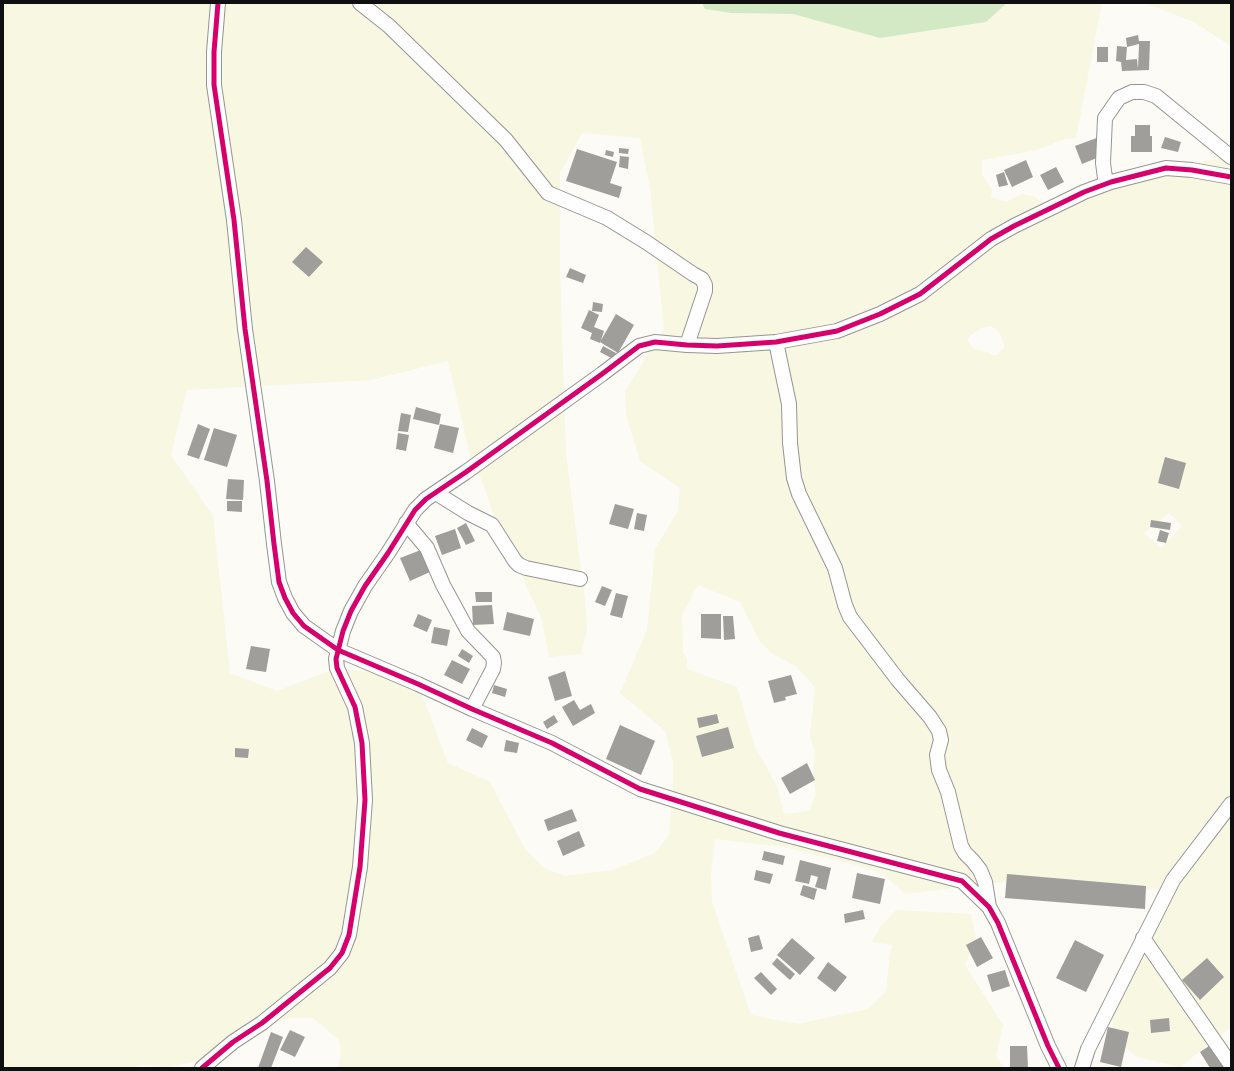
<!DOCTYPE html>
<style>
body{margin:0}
#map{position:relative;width:1234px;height:1071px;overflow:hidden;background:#fcfbf5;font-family:"Crimson Pro",serif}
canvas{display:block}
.frame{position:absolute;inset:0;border:4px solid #0f0f0f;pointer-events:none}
</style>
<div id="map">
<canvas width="1234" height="1071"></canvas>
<div class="frame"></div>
</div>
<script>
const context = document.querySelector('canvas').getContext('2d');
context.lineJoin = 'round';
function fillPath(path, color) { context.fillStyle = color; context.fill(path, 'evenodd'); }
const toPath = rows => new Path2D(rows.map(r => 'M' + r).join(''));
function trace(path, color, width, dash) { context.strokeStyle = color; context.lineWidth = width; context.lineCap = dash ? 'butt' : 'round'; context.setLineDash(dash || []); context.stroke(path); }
fillPath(toPath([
 [3,3,702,3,705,9,731,13,793,14,880,38,986,22,1007,3,1102,3,1076,138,1064,139,1037,150,982,160,982,175,992,189,991,197,1006,202,1022,194,1034,196,1050,211,1065,196,1079,184,1103,184,1231,155,1231,1027,1180,1067,1137,1057,1115,1039,1109,998,1126,953,1178,888,1128,891,1044,877,905,894,882,873,856,865,784,847,715,839,711,874,712,902,751,1015,798,1024,868,1009,886,991,890,954,893,945,872,942,880,927,896,910,971,914,976,938,965,965,1003,1025,996,1056,1004,1068,338,1068,341,1051,339,1040,313,1018,289,1018,265,1025,218,1052,189,1063,166,1067,142,1065,130,1068,3,1068],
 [582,133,640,138,650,188,664,330,655,342,625,392,626,414,640,461,680,488,678,511,655,549,647,630,620,693,665,731,673,761,673,785,669,835,655,853,613,870,565,876,544,868,525,849,490,782,448,763,418,684,385,674,337,668,277,691,230,673,213,516,171,455,187,390,371,380,448,361,471,459,483,483,502,540,515,561,542,620,549,657,581,654,587,629,585,600,566,454,560,272,560,173],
 [990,326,996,329,1000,334,1004,346,1004,348,997,355,992,355,987,352,973,349,967,339,971,335,980,329],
 [1169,513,1182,526,1161,548,1144,533],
 [698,585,740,602,760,642,773,654,795,666,815,687,810,735,815,753,813,773,816,795,809,811,784,814,777,786,755,747,737,687,687,669,687,659,683,653,682,615],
 [1145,3,1231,3,1231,46,1194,22]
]), '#f8f7e2');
fillPath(toPath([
 [702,3,1007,3,986,22,880,38,793,14,731,13,705,9]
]), '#d3e8c4');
fillPath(toPath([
 [1138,35,1139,41,1150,41,1149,70,1122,71,1121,62,1116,61,1117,46,1127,47,1126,60,1137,59,1138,69,1139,44,1127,47,1126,38],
 [1097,47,1108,47,1108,62,1097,62],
 [1135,125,1150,125,1150,136,1152,136,1152,152,1131,152,1131,136,1135,136],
 [1102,136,1109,153,1082,164,1075,146],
 [1165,137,1181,142,1178,152,1161,148],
 [619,148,629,149,628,154,619,153],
 [577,149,617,162,610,183,622,187,619,198,566,181],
 [606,150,614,152,613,157,605,155],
 [620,156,629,157,628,169,619,167],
 [1026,160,1033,177,1012,187,1004,170],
 [1056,167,1064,182,1048,190,1040,175],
 [1004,172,1008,185,999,187,996,175],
 [306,247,323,262,309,277,292,262],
 [570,268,586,275,583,283,566,277],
 [593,302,603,304,602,312,592,311],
 [589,310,599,315,594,327,604,331,600,343,590,339,592,333,581,328],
 [616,314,634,325,618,353,600,342],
 [603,346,616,353,613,359,600,352],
 [416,407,441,414,439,425,413,419],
 [401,413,411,415,408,432,398,431],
 [198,424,210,429,199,459,187,455],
 [440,424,459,428,453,453,434,448],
 [214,428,237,435,227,467,204,460],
 [398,433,409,435,406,451,396,449],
 [1165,457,1186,463,1179,489,1158,483],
 [228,479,244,480,243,500,226,499],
 [227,501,242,501,242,512,227,511],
 [615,504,634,509,628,529,609,524],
 [637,513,647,515,644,531,634,529],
 [1151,520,1171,523,1170,530,1150,527],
 [466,523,475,541,466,545,457,528],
 [455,529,461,548,442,555,435,536],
 [1160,530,1169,533,1166,543,1157,541],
 [421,550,430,572,410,581,400,558],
 [602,586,612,590,605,606,595,602],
 [475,592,492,592,492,602,476,602],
 [616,593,628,596,622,618,610,615],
 [492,605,494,624,473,625,472,606],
 [507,612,534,619,530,636,503,630],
 [418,614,432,620,427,632,413,626],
 [701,614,721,614,721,639,701,638],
 [723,616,733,616,735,639,724,640],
 [434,627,450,630,447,646,431,643],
 [251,646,270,649,266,672,246,669],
 [462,649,473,656,469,663,458,656],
 [452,660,470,669,462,684,444,675],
 [565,671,572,696,555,701,548,677],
 [791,675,797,694,785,697,786,700,774,703,768,681],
 [494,685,507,689,505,697,492,693],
 [574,700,580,710,591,704,595,713,573,726,562,707],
 [717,714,719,723,699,728,697,718],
 [554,715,558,722,547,729,543,722],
 [620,725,655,741,641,775,606,759],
 [728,727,734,748,702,757,696,736],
 [472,728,488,736,482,748,466,740],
 [506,740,519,743,517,753,504,751],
 [235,748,249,749,248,758,235,757],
 [807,763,815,780,790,794,781,778],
 [572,809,577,821,548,831,544,820],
 [579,831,585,846,563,856,557,841],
 [764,851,785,856,783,865,762,860],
 [800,860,831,868,826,890,815,887,818,877,811,875,809,884,795,881],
 [756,870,773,874,770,884,754,880],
 [857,873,885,879,880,904,852,898],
 [1007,874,1146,886,1145,909,1005,898],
 [803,885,817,889,814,900,800,895],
 [863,910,865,919,845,923,844,914],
 [759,935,763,949,751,952,748,938],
 [981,937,993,958,977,967,966,945],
 [792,938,815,958,800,975,777,955],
 [1075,940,1104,955,1086,992,1056,978],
 [777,958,795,974,790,980,772,964],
 [1207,958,1224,977,1200,1000,1182,980],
 [828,962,847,977,835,992,817,978],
 [1005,970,1010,986,992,992,987,975],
 [761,972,777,989,771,995,754,978],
 [1169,1018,1170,1031,1151,1033,1150,1020],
 [1108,1027,1129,1032,1121,1067,1100,1062],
 [290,1030,305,1037,295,1057,280,1050],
 [271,1032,283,1037,271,1068,258,1068],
 [1212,1044,1226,1066,1223,1068,1210,1068,1200,1052],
 [1010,1046,1027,1046,1028,1068,1010,1068]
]), '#a09e9a');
const minor = toPath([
 [218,3,214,52,214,85,234,220,245,329,267,481,274,544,279,582,285,598,293,613,304,626,338,650,418,684,472,709,552,743,640,789,779,833,962,881,989,907,998,923,1048,1046,1059,1068],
 [360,3,389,26,506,140,548,193,607,218,646,242,693,274,702,279,705,285,705,291,687,345],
 [1111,182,1105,178,1103,163,1105,118,1119,98,1132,92,1144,92,1156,96,1231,157],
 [776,342,789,404,790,443,794,478,799,494,835,568,845,605,850,617,898,680,930,717,939,731,941,740,937,755,939,770,948,792,961,846,965,853,973,861,980,870,985,882,989,907],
 [436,493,468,513,492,525,515,561,519,565,526,568,580,579],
 [406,523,427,548,443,585,468,631,493,657,494,663,493,669,472,709],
 [1143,938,1231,1065],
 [202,1068,233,1042,262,1023,330,968,342,953,349,935,360,867,365,800,362,743,355,707,337,668,336,659,343,631,351,611,365,586,388,553,415,510,426,499,466,472,602,374,639,346,655,342,687,345,717,346,776,342,837,331,880,314,920,294,991,239,1014,226,1084,192,1111,182,1166,168,1192,170,1231,177],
 [1082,1068,1088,1049,1173,880,1231,804]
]);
trace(minor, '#969593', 16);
trace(minor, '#fffefe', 14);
trace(toPath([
 [218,3,214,52,214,85,234,220,245,329,267,481,274,544,279,582,285,598,293,613,304,626,338,650,418,684,472,709,552,743,640,789,779,833,962,881,989,907,998,923,1048,1046,1059,1068],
 [202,1068,233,1042,262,1023,330,968,342,953,349,935,360,867,365,800,362,743,355,707,337,668,336,659,343,631,351,611,365,586,388,553,415,510,426,499,466,472,602,374,639,346,655,342,687,345,717,346,776,342,837,331,880,314,920,294,991,239,1014,226,1084,192,1111,182,1166,168,1192,170,1231,177]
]), '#d6006c', 5);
</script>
